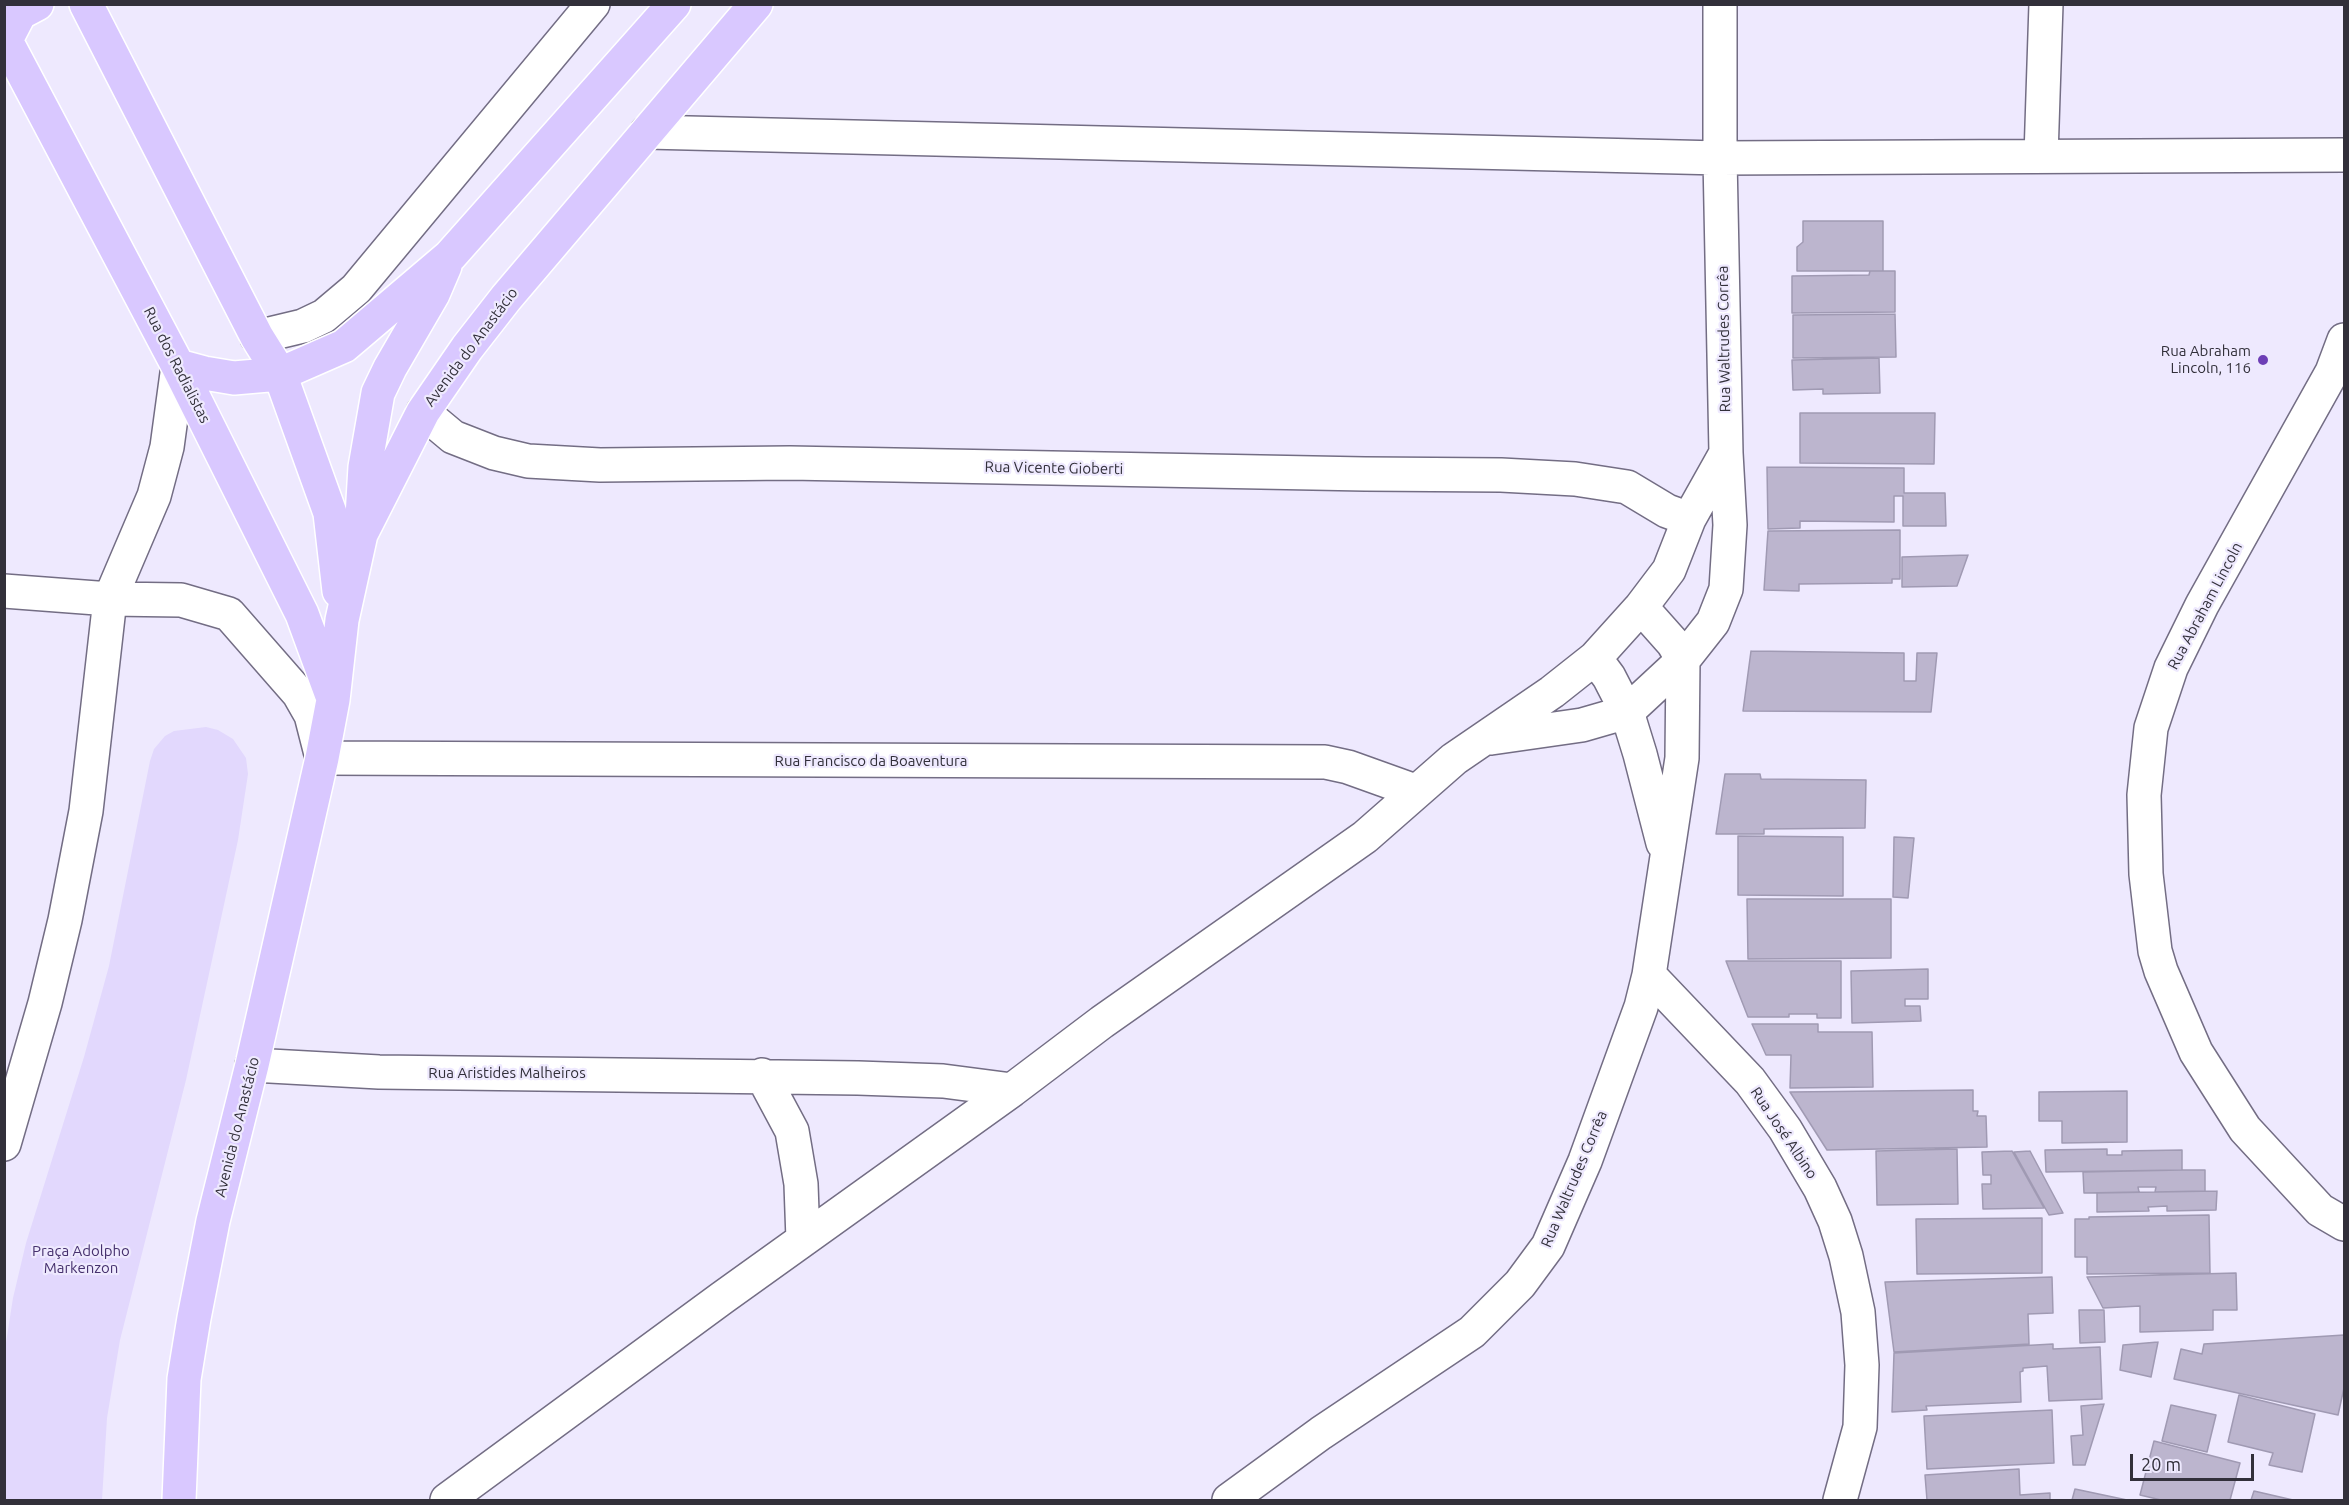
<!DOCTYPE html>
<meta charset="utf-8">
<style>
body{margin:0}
#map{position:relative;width:2349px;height:1505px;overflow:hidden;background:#eee9fe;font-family:Ubuntu,sans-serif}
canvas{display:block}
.frame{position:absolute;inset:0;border:6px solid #32303a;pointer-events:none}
.scale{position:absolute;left:2130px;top:1454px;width:124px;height:27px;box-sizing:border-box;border:3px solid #32303a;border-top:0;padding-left:8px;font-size:18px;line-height:21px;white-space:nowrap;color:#32303a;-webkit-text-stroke:4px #eee9fe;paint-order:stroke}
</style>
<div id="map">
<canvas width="2349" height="1505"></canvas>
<div class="frame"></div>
<div class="scale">20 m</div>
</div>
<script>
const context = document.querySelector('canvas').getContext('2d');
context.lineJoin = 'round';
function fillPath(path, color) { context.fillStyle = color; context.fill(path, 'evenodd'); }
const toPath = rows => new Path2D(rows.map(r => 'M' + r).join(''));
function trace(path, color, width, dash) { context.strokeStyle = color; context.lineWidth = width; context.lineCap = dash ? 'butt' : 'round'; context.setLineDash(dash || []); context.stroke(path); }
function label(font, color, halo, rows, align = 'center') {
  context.font = font + ' Ubuntu,sans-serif'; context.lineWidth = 4.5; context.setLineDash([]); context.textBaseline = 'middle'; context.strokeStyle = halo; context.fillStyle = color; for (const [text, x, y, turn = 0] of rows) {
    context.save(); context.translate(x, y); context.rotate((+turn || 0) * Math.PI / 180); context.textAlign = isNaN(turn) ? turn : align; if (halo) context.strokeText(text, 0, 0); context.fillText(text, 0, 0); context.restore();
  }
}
fillPath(toPath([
 [206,727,218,730,233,739,246,758,248,774,238,840,186,1080,120,1340,107,1418,102,1500,5,1500,5,1349,13,1298,26,1243,84,1057,109,966,150,761,154,749,165,736,174,731]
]), '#e2d8fd');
const building = toPath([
 [1803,221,1883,221,1883,271,1797,271,1797,247,1803,242,1803,221],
 [1870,271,1895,271,1895,312,1792,313,1792,276,1869,275,1870,271],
 [1895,314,1896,357,1793,358,1793,315,1895,314],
 [1879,358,1880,393,1823,394,1823,389,1793,390,1792,360,1879,358],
 [1800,413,1935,413,1934,464,1800,463,1800,413],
 [1767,467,1904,468,1904,493,1945,493,1946,526,1903,526,1903,496,1894,496,1894,522,1800,521,1800,528,1768,529,1767,467],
 [1900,530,1900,579,1892,579,1892,583,1799,584,1799,591,1764,590,1768,531,1900,530],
 [1968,555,1957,586,1902,587,1902,557,1968,555],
 [1751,651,1904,653,1904,681,1916,681,1917,653,1937,653,1931,712,1743,711,1751,651],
 [1725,774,1760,774,1761,779,1866,780,1865,828,1764,829,1764,834,1716,834,1725,774],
 [1738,836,1843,837,1843,896,1738,895,1738,836],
 [1894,837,1914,838,1908,898,1893,897,1894,837],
 [1747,899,1891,899,1891,958,1748,959,1747,899],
 [1726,961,1841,961,1841,1018,1817,1018,1817,1014,1789,1014,1789,1017,1748,1017,1726,961],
 [1928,969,1928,999,1905,999,1905,1006,1920,1006,1921,1021,1852,1023,1851,971,1928,969],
 [1752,1024,1818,1024,1818,1032,1872,1032,1873,1087,1790,1088,1791,1055,1766,1055,1752,1024],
 [1973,1090,1973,1111,1978,1111,1977,1116,1986,1116,1987,1147,1827,1150,1790,1092,1973,1090],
 [2127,1091,2127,1142,2062,1143,2062,1121,2039,1121,2039,1092,2127,1091],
 [1957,1149,1958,1204,1877,1205,1876,1151,1957,1149],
 [2107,1149,2107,1155,2122,1155,2122,1151,2182,1150,2182,1170,2046,1172,2045,1150,2107,1149],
 [2012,1151,2044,1208,1983,1209,1982,1184,1991,1184,1991,1175,1983,1175,1982,1152,2012,1151],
 [2030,1151,2063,1213,2049,1215,2014,1152,2030,1151],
 [2182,1170,2205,1170,2205,1191,2155,1192,2156,1187,2138,1187,2139,1192,2084,1193,2083,1172,2182,1170],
 [2217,1191,2216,1210,2167,1211,2167,1206,2148,1207,2149,1211,2097,1212,2097,1193,2217,1191],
 [2209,1215,2210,1273,2087,1274,2087,1257,2075,1257,2075,1219,2089,1219,2089,1217,2209,1215],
 [2042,1218,2042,1273,1917,1274,1916,1219,2042,1218],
 [2236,1273,2237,1310,2213,1310,2213,1330,2140,1332,2140,1306,2103,1308,2087,1277,2236,1273],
 [2052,1277,2053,1313,2028,1314,2029,1344,1894,1352,1885,1282,2052,1277],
 [2079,1310,2104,1310,2105,1342,2080,1343,2079,1310],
 [2344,1335,2344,1388,2338,1415,2174,1379,2181,1349,2202,1354,2204,1344,2344,1335],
 [2158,1342,2151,1377,2120,1370,2123,1345,2158,1342],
 [2053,1344,2053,1349,2100,1347,2102,1399,2049,1401,2047,1366,2023,1368,2023,1371,2020,1372,2021,1402,1926,1406,1927,1410,1892,1412,1894,1353,2053,1344],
 [2239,1395,2315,1414,2302,1472,2269,1465,2273,1453,2228,1442,2239,1395],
 [2104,1404,2085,1465,2073,1465,2071,1436,2083,1435,2081,1406,2104,1404],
 [2171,1405,2216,1415,2207,1452,2162,1441,2171,1405],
 [2052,1410,2054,1463,1927,1469,1924,1416,2052,1410],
 [2154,1441,2240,1463,2230,1500,2161,1500,2140,1495,2154,1441],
 [2019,1469,2020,1495,2050,1493,2050,1500,1927,1500,1925,1475,2019,1469],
 [2075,1489,2127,1500,2072,1500,2075,1489],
 [2254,1491,2293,1500,2251,1500,2254,1491]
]);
fillPath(building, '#bcb5ce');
trace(building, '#a09ab3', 1.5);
const minor = toPath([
 [647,132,1720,158,2344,155],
 [2041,156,2046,4],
 [257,337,303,326,324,316,356,289,593,4],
 [2344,340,2332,372,2202,605,2171,668,2151,728,2144,795,2146,874,2155,951,2161,971,2196,1052,2245,1129,2320,1210,2344,1224],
 [423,412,453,437,494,453,528,461,600,465,790,463,1365,474,1501,475,1575,479,1627,487,1667,511,1689,519],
 [4,591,110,599,181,600,229,614,299,694,311,715,322,758,1325,762,1348,767,1415,791],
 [1595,658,1609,677,1627,712,1640,754,1663,843],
 [1491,738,1582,725,1627,712,1683,660,1713,622,1726,589,1730,525,1726,453,1720,158,1720,4],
 [1649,975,1750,1081,1785,1129,1820,1188,1835,1221,1846,1256,1858,1312,1862,1365,1860,1427,1840,1500],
 [252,1065,379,1072,858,1078,943,1081,1012,1090],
 [762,1075,792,1131,801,1184,803,1240],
 [4,1144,45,1003,65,920,86,811,110,599,154,496,167,447,178,366],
 [447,1500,722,1298,1012,1090,1102,1022,1365,837,1454,759,1552,692,1595,658,1641,607,1669,570,1689,519,1726,453],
 [1229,1500,1321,1433,1472,1332,1520,1284,1548,1246,1585,1161,1641,1007,1649,975,1682,758,1683,660,1673,643,1641,607]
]);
const major = toPath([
 [86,4,257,337,280,374,330,513,339,591],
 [4,37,178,366,302,614,331,693],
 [6,40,20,13,37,4],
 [178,366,204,373,234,378,280,374,344,346,450,256,674,4],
 [362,517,365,467,378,393,390,368,433,294,445,266],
 [179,1500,184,1379,194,1318,213,1221,252,1065,322,758,333,700,342,620,361,534,423,412,467,348,506,298,756,4]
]);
trace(minor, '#736d84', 36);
trace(major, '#fff', 36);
trace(minor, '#fff', 33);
trace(major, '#d9c8ff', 33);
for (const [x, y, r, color] of [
 [2263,360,6,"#6d3eb6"]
]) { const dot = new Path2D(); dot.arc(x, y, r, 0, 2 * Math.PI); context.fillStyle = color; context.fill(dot); trace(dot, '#eee9fe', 2); }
label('15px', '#32303a', '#eee9fe', [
 ["Rua Waltrudes Corrêa",1724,339,-91],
 ["Avenida do Anastácio",471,347,-53],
 ["Rua dos Radialistas",177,365,63],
 ["Rua Vicente Gioberti",1054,468,1],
 ["Rua Abraham Lincoln",2205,606,-62],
 ["Rua Francisco da Boaventura",871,761],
 ["Rua Aristides Malheiros",507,1073],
 ["Avenida do Anastácio",237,1127,-76],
 ["Rua José Albino",1784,1133,56],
 ["Rua Waltrudes Corrêa",1574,1179,-67]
]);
label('15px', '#32303a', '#eee9fe', [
 ["Rua Abraham",2251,351],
 ["Lincoln, 116",2251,368]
], 'right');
label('15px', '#46316e', '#eee9fe', [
 ["Praça Adolpho",81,1251],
 ["Markenzon",81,1268]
]);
</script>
